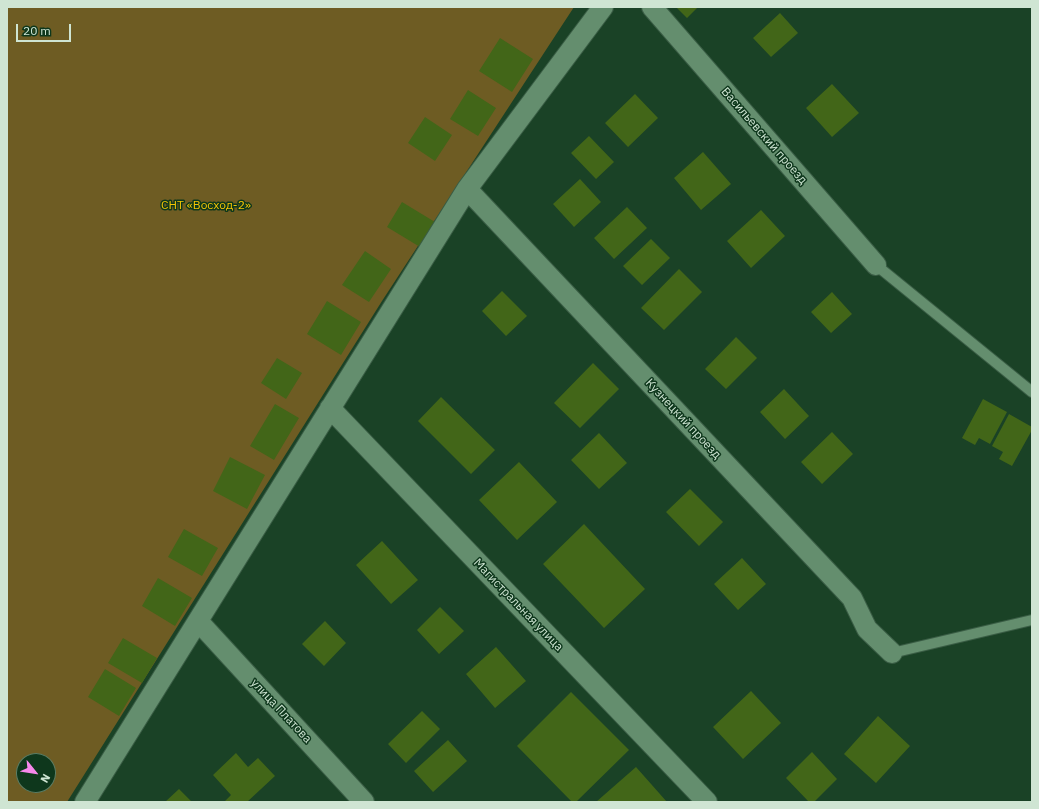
<!DOCTYPE html>
<meta charset="utf-8">
<style>
body{margin:0}
#map{position:relative;width:1039px;height:809px;overflow:hidden;background:#1a4226;font-family:"IBM Plex Sans",sans-serif}
canvas{display:block}
.frame{position:absolute;inset:0;border:8px solid #cfe5d3;pointer-events:none}
.north{position:absolute;left:16px;top:753px;width:40px;height:40px;box-sizing:border-box;background:#0e371c;border:1px solid #5b7d65;border-radius:50%;rotate:120deg;font-size:11px;font-weight:700;line-height:16px;text-align:center;color:#cfe5d3}
.north::after{content:'';display:block;margin:auto;width:14px;height:18px;background:#f788eb;clip-path:polygon(50% 0,100% 100%,50% 72%,0 100%)}
.scale{position:absolute;left:16px;top:24px;width:55px;height:18px;box-sizing:border-box;border:2px solid #cfe5d3;border-top:0;padding-left:5px;font-size:12px;line-height:14px;white-space:nowrap;color:#cfe5d3;-webkit-text-stroke:3px #0e371c;paint-order:stroke}
</style>
<div id="map">
<canvas width="1039" height="809"></canvas>
<div class="frame"></div>
<div class="north">N</div>
<div class="scale">20 m</div>
</div>
<script>
const context = document.querySelector('canvas').getContext('2d');
context.lineJoin = 'round';
function fillPath(path, color) { context.fillStyle = color; context.fill(path, 'evenodd'); }
const toPath = rows => new Path2D(rows.map(r => 'M' + r).join(''));
function trace(path, color, width, dash) { context.strokeStyle = color; context.lineWidth = width; context.lineCap = dash ? 'butt' : 'round'; context.setLineDash(dash || []); context.stroke(path); }
function label(font, color, halo, rows, align = 'center') {
  context.font = font + ' "IBM Plex Sans",sans-serif'; context.lineWidth = 3; context.setLineDash([]); context.textBaseline = 'middle'; context.strokeStyle = halo; context.fillStyle = color; for (const [text, x, y, turn = 0] of rows) {
    context.save(); context.translate(x, y); context.rotate((+turn || 0) * Math.PI / 180); context.textAlign = isNaN(turn) ? turn : align; if (halo) context.strokeText(text, 0, 0); context.fillText(text, 0, 0); context.restore();
  }
}
fillPath(toPath([
 [7,7,574,7,382,301,67,802,7,802],
 [24,761,48,761,48,785,24,785]
]), '#6e5c23');
fillPath(toPath([
 [676,7,698,7,687,18],
 [780,13,798,33,771,57,753,38],
 [500,38,533,59,512,92,479,71],
 [832,84,859,113,832,137,806,108],
 [468,90,496,108,478,136,450,119],
 [635,94,658,118,628,147,605,123],
 [425,117,452,135,435,161,408,143],
 [589,136,614,162,596,179,571,153],
 [703,152,731,184,701,210,674,178],
 [580,179,601,202,574,227,553,204],
 [402,202,435,222,420,247,387,227],
 [627,207,647,228,614,259,594,238],
 [761,210,785,236,751,268,727,241],
 [651,239,670,258,642,285,623,266],
 [365,251,391,269,369,302,342,285],
 [679,269,702,292,664,330,641,308],
 [502,291,527,316,506,336,482,311],
 [832,292,852,314,831,333,811,312],
 [327,301,361,322,341,355,307,334],
 [736,337,757,358,726,389,705,369],
 [277,358,302,373,286,399,261,383],
 [593,363,619,389,580,428,554,403],
 [784,389,809,416,785,439,760,412],
 [441,397,495,450,471,474,418,421],
 [983,399,1007,412,990,444,979,438,975,445,962,438],
 [275,404,299,418,274,460,250,446],
 [1009,414,1032,427,1032,430,1012,466,999,459,1003,452,992,446],
 [832,432,853,454,822,484,801,462],
 [599,433,627,463,599,489,571,460],
 [230,457,265,475,247,509,213,491],
 [519,462,557,502,517,540,479,500],
 [690,489,723,522,699,546,666,512],
 [584,524,645,589,604,628,543,564],
 [184,529,218,548,202,576,168,557],
 [382,541,418,580,391,604,356,565],
 [742,558,766,584,738,610,714,584],
 [158,578,192,598,175,626,142,606],
 [440,607,464,631,439,654,417,630],
 [325,621,346,643,324,666,302,644],
 [123,638,157,658,142,683,108,663],
 [496,647,526,681,495,708,466,674],
 [105,669,136,688,119,716,88,697],
 [751,691,781,723,743,759,713,727],
 [571,692,629,750,576,802,572,802,517,746],
 [422,711,440,729,406,763,388,744],
 [878,716,910,746,876,783,844,754],
 [448,740,467,761,433,792,414,771],
 [812,752,837,779,814,802,809,802,786,778],
 [236,753,248,767,258,758,275,776,247,802,226,802,225,801,231,795,213,775],
 [636,767,667,802,596,802],
 [179,789,192,802,165,802]
]), '#426618');
const service = toPath([
 [876,265,1032,392],
 [892,653,1032,620]
]);
const minor = toPath([
 [652,7,876,265],
 [467,189,852,598,867,629,892,653],
 [330,408,707,802],
 [198,621,364,802],
 [85,802,467,189,603,7]
]);
trace(service, '#3a5d45', 12);
trace(minor, '#3a5d45', 22);
trace(service, '#648e6e', 10);
trace(minor, '#648e6e', 20);
label('12px', '#cfe5d3', '#0e371c', [
 ["Васильевский проезд",764,136,49],
 ["Кузнецкий проезд",683,419,47],
 ["Магистральная улица",518,605,46],
 ["улица Платова",281,711,47]
]);
label('12px', '#f3c404', '#0e371c', [
 ["СНТ «Восход-2»",206,206]
]);
</script>
